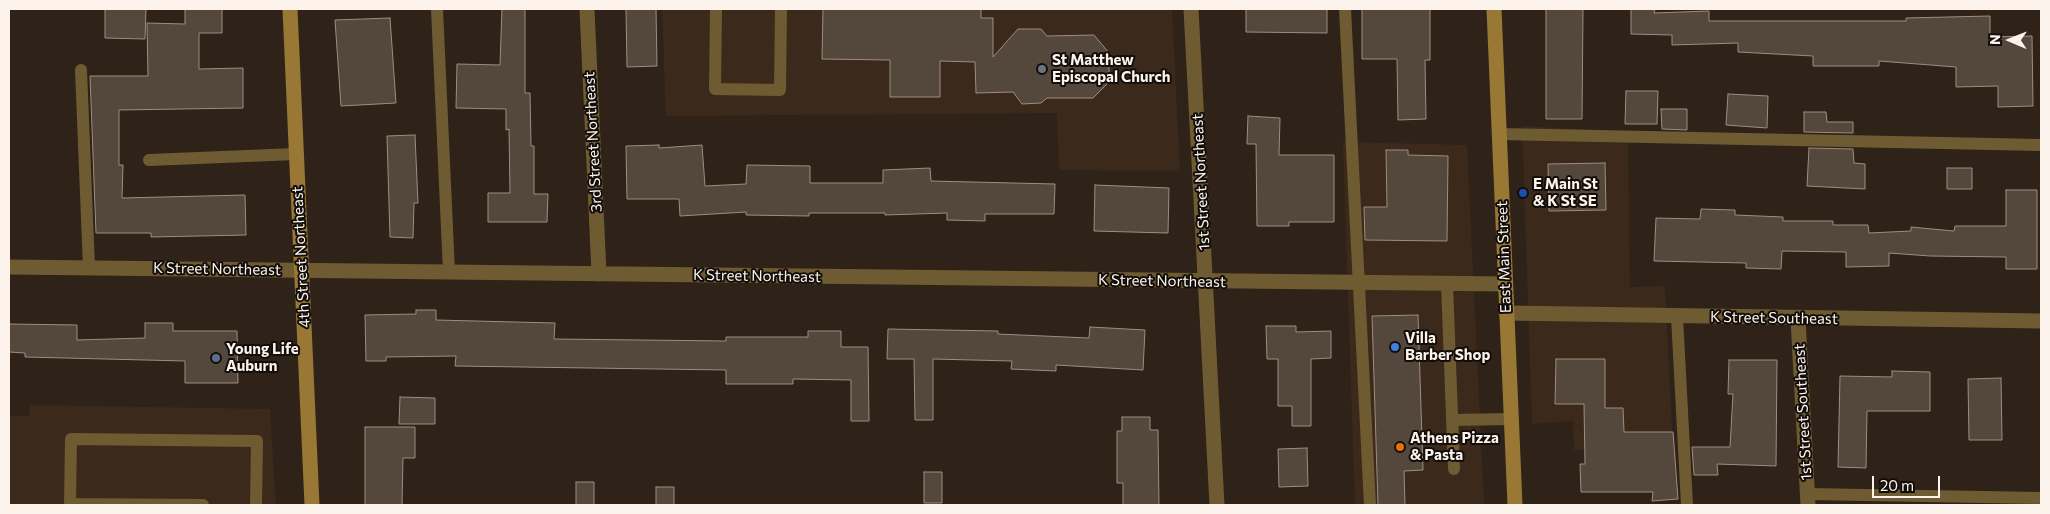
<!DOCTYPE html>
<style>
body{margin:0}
#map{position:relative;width:2050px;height:514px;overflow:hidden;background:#2f2218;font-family:Commissioner,sans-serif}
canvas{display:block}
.frame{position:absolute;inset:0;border:10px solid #fcf3ec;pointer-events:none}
.north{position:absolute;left:1985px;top:15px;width:50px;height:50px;-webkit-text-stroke:4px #120d09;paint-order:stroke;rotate:271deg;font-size:14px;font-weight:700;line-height:20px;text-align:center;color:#fcf3ec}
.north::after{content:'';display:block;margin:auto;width:18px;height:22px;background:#fcf3ec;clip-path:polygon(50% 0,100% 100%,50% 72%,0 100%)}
.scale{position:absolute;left:1872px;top:476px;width:68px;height:22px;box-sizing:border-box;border:2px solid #fcf3ec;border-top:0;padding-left:6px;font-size:15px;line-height:18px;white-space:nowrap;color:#fcf3ec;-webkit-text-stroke:4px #120d09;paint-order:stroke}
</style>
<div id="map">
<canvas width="2050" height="514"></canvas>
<div class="frame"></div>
<div class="north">N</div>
<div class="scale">20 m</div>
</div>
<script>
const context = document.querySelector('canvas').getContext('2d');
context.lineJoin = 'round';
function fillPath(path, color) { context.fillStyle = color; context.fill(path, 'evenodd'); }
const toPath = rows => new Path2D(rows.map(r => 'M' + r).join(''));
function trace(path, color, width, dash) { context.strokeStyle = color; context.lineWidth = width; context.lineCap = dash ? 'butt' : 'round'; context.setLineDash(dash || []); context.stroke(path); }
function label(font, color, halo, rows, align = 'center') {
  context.font = font + ' Commissioner,sans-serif'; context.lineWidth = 4; context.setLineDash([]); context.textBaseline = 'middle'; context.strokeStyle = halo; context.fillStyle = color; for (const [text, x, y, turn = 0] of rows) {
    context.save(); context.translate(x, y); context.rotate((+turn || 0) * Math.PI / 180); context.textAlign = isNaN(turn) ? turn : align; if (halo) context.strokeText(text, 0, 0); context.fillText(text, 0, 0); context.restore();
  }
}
fillPath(toPath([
 [662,9,1172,9,1180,171,1059,170,1057,113,666,116],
 [1522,126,1628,132,1630,287,1665,286,1673,450,1574,450,1573,421,1532,424],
 [1343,142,1467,145,1484,505,1355,505],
 [30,405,270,409,276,505,9,505,9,416,29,416]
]), '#3b2a1b');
const building = toPath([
 [105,9,146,9,145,39,105,38,105,9],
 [185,9,222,9,222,33,199,33,199,69,243,68,243,108,119,110,119,165,123,165,122,198,245,195,246,235,151,237,151,233,96,233,90,76,148,76,147,23,185,24,185,9],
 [502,9,525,9,525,93,530,93,531,146,534,146,534,194,548,194,547,222,488,222,488,193,510,193,509,129,506,130,506,109,456,108,457,64,500,65,502,9],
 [626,9,656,9,657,66,627,67,626,9],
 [823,9,981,9,981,18,993,18,993,57,1018,29,1041,29,1047,36,1094,35,1109,53,1109,82,1093,98,1047,98,1041,103,1022,104,1013,92,976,93,975,62,940,61,940,97,890,97,890,60,822,59,823,9],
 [1246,9,1327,9,1327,33,1246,32,1246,9],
 [1362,9,1430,9,1430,60,1425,60,1426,119,1398,120,1397,59,1362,59,1362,9],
 [1546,9,1583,9,1582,119,1546,119,1546,9],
 [1631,9,1655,9,1654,13,1709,11,1709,21,1906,21,1906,18,1990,16,1990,37,2032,36,2033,106,1998,107,1998,86,1956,87,1956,67,1879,61,1879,66,1813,66,1813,56,1738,52,1738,43,1672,45,1672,35,1631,34,1631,9],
 [390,18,396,103,341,106,335,20,390,18],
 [1626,91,1658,91,1657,124,1625,124,1626,91],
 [1728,94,1768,96,1767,128,1726,125,1728,94],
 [1661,109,1687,109,1687,130,1662,129,1661,109],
 [1804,112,1826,112,1827,122,1853,122,1853,133,1804,132,1804,112],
 [1248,116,1280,118,1279,155,1334,155,1334,222,1289,222,1289,226,1257,226,1256,144,1247,144,1248,116],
 [415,135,418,203,414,203,413,238,390,237,387,136,415,135],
 [659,145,659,148,702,145,705,186,746,184,747,165,810,166,810,183,883,183,883,170,930,168,931,181,1055,184,1054,214,985,214,985,221,947,220,947,213,885,215,885,213,809,213,809,216,746,215,746,212,680,216,679,199,627,199,626,146,659,145],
 [1809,148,1853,149,1854,163,1865,164,1865,189,1807,186,1809,148],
 [1386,150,1408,150,1408,155,1448,156,1447,241,1365,240,1364,207,1387,207,1386,150],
 [1605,163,1606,210,1549,211,1548,164,1605,163],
 [1947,168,1972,168,1972,189,1947,189,1947,168],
 [1095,185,1169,188,1168,233,1094,231,1095,185],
 [2006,190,2037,190,2037,269,2006,269,2006,257,1930,256,1889,253,1889,266,1846,267,1846,252,1782,251,1781,269,1746,268,1746,263,1654,261,1656,218,1700,219,1701,209,1735,210,1735,215,1783,217,1783,221,1833,221,1833,225,1868,225,1869,233,1911,231,1911,227,1954,231,1955,226,2006,226,2006,190],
 [416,310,436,310,436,320,555,323,554,339,726,341,726,337,808,337,808,331,841,331,841,347,868,347,869,421,851,421,851,380,793,379,793,384,726,384,726,370,455,366,456,356,386,357,386,361,366,361,365,315,416,314,416,310],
 [1418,315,1423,470,1404,471,1405,505,1378,505,1372,316,1418,315],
 [145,323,173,323,173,331,237,331,238,383,185,383,185,361,25,357,25,353,9,352,9,324,77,325,77,340,145,338,145,323],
 [1266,326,1296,326,1296,332,1331,331,1331,358,1311,359,1311,426,1292,426,1292,406,1278,406,1278,359,1267,359,1266,326],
 [1090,327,1145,330,1143,370,1056,365,1056,371,1011,369,1012,361,933,359,933,420,915,420,914,359,887,359,888,329,998,331,998,334,1089,338,1090,327],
 [1556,359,1605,359,1605,408,1623,408,1624,432,1673,432,1678,499,1652,501,1653,492,1581,492,1580,464,1585,464,1584,404,1555,404,1556,359],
 [1729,360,1777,360,1776,466,1717,464,1718,475,1694,475,1692,447,1730,447,1733,394,1728,394,1729,360],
 [1892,371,1930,372,1930,411,1867,411,1866,468,1838,467,1840,376,1892,377,1892,371],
 [2001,378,2002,440,1969,440,1968,379,2001,378],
 [400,397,435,398,435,424,399,424,400,397],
 [1122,417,1150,417,1150,430,1158,430,1159,505,1123,505,1123,483,1117,483,1117,431,1122,431,1122,417],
 [365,427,415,427,415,458,403,458,402,505,365,505,365,427],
 [1307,448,1308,486,1279,487,1278,449,1307,448],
 [924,472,942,472,942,503,924,503,924,472],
 [576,482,594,482,594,505,576,505,576,482],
 [656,487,674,487,674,505,656,505,656,487]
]);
fillPath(building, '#54473b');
trace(building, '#9d8e81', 1);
trace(toPath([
 [437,9,449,272],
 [716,9,715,89,780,90,781,9],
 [1345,9,1370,505],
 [81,70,89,268],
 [1499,134,2041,145],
 [149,160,296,154],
 [1447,284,1454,469],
 [1677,317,1687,505],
 [1452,420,1511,419],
 [1807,494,2041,498],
 [70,504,203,505],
 [70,505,71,439,257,441,256,505]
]), '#6f5b32', 12);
trace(toPath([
 [587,9,599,274],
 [1191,9,1217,505],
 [9,267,1505,284],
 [1506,313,2041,321],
 [1798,319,1808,505]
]), '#6f5b32', 15);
trace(toPath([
 [290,9,312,505],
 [1494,9,1515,505]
]), '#987834', 15);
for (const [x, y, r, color] of [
 [1042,69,5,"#6b7280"],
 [1523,193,5,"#1a4fb4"],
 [1395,347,5,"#3f7fe0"],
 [216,358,5,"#5c6f8a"],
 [1400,447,5,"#e8710a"]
]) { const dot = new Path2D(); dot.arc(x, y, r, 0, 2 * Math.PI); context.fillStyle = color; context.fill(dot); trace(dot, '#120d09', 2); }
label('bold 15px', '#fcf3ec', '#120d09', [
 ["St Matthew",1052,60],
 ["Episcopal Church",1052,77],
 ["E Main St",1533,184],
 ["& K St SE",1533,201],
 ["Villa",1405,338],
 ["Barber Shop",1405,355],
 ["Young Life",226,349],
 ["Auburn",226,366],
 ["Athens Pizza",1410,438],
 ["& Pasta",1410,455]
], 'left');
label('15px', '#fcf3ec', '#120d09', [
 ["3rd Street Northeast",593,142,-93],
 ["1st Street Northeast",1201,182,-93],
 ["4th Street Northeast",301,257,-93],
 ["East Main Street",1504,257,-92],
 ["K Street Northeast",217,269,1],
 ["K Street Northeast",757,276,1],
 ["K Street Northeast",1162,281,1],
 ["K Street Southeast",1774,318,1],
 ["1st Street Southeast",1803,412,-93]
]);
</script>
